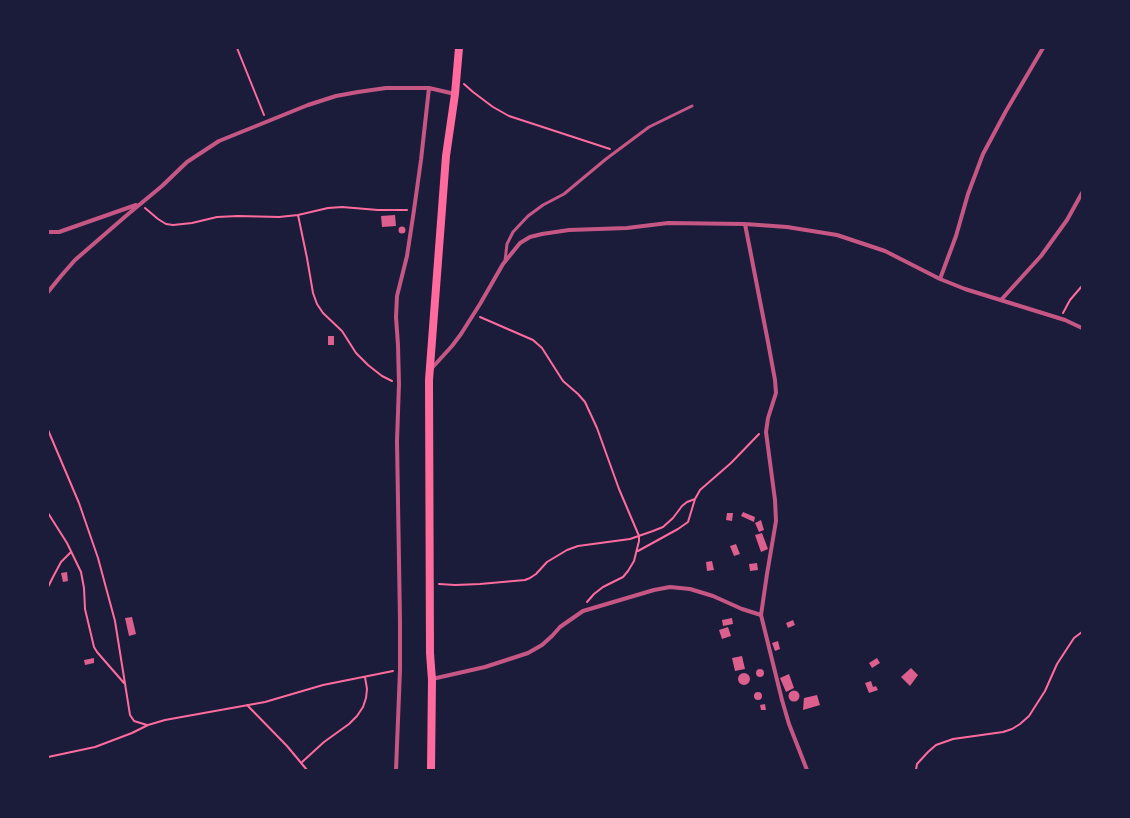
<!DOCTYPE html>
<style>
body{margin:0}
#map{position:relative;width:1130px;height:818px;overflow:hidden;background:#1b1b3a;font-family:"Crimson Pro",serif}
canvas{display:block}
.frame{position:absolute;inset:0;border:49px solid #1b1b3a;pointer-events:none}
</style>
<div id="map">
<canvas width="1130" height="818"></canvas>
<div class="frame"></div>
</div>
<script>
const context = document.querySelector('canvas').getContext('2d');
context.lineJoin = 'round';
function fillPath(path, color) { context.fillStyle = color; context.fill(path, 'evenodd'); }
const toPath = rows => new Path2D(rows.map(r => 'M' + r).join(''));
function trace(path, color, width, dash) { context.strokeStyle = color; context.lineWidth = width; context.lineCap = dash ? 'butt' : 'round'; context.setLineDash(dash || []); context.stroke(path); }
fillPath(toPath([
 [395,215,396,226,382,227,381,216],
 '398.5 230a3.5 3.5 0 1 1 7 0a3.5 3.5 0 1 1-7 0Z',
 [328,336,334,336,334,345,328,345],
 [743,512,755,517,754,522,741,516],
 [727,513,733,513,732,521,726,520],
 [761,520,764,530,759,532,755,523],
 [762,533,768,549,761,552,755,535],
 [736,544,740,554,734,556,730,546],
 [712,561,714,570,707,571,706,562],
 [757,563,758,570,750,571,749,564],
 [67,572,68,581,63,582,61,573],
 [132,617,136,634,129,636,125,618],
 [732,618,733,624,723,626,722,620],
 [793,620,795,625,788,628,786,623],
 [728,627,731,636,722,639,719,630],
 [778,641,780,649,775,651,772,643],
 [742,656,745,669,735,671,732,658],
 [94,658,94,663,85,665,84,660],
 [877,658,880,663,872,668,869,663],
 [911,668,918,675,910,686,901,677],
 '756 673a4 4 0 1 1 8 0a4 4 0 1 1-8 0Z',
 '738 679a6 6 0 1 1 12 0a6 6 0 1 1-12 0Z',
 [789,674,794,688,786,692,780,678],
 [871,681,873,687,876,686,878,690,869,693,865,683],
 '788.5 696a5.5 5.5 0 1 1 11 0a5.5 5.5 0 1 1-11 0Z',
 '754 696a4 4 0 1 1 8 0a4 4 0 1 1-8 0Z',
 [817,695,820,705,803,710,804,698],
 [765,704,766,710,761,710,760,705]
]), '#dd5f8e');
trace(toPath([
 [237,48,264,115],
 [464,84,473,92,493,107,509,116,610,149],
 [145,208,158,219,166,224,173,225,192,223,217,217,238,216,279,217,298,215,328,208,342,207,378,210,407,210],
 [298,215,307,258,313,293,317,304,323,313,342,331,356,353,368,365,382,376,392,381],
 [1063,313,1070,300,1082,286],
 [480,317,533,340,542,348,563,381,578,394,585,402,597,428,619,489,639,536,639,541,634,561,628,571,623,577,603,587,594,594,587,602],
 [48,430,79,503,98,558,115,621,130,715,134,721,147,725],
 [48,513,67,543,81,572,84,588,85,609,94,647,97,652,124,683],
 [638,551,678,529,688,522,695,499,700,490,731,463,759,434],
 [439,584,455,585,480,584,525,580,530,578,536,574,547,562,567,550,578,546,630,539,653,531,663,527,673,518,682,506,687,502,695,499],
 [48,587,53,577,61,562,71,552],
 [247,705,287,746,307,770],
 [48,757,95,747,132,733,148,725,165,720,265,702,323,685,393,671],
 [301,763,324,742,349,724,357,716,363,707,366,698,367,689,365,677],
 [916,770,917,764,928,752,936,745,953,739,1003,732,1012,729,1020,724,1029,716,1045,691,1057,664,1074,638,1082,632]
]), '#ff6b9d', 2);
trace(toPath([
 [505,261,507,244,513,232,528,216,543,205,564,194,606,159,649,127,692,106]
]), '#c65784', 3);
trace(toPath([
 [745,224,768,342,775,380,776,393,768,418,766,432,775,500,776,521,767,574,761,615,782,700,789,724,807,770],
 [48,232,59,232,136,205],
 [940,279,956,236,968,194,983,154,1006,111,1043,48],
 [48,292,61,276,75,260,127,215,162,186,187,162,219,141,308,105,336,96,358,92,386,88,429,88,455,94],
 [1001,300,1041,256,1067,220,1082,193],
 [431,369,452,346,461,334,480,304,503,264,520,243,530,237,542,234,569,230,627,228,668,223,745,224,787,227,837,235,885,251,940,279,965,289,1065,320,1082,328],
 [432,679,485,667,528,653,542,645,552,636,560,627,583,611,654,590,670,587,690,589,713,596,742,609,761,615],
 [396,770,400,670,400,621,397,441,399,384,398,345,396,317,397,296,407,256,414,210,421,160,429,88]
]), '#c65784', 4);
trace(toPath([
 [431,770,432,680,430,653,429,380,446,156,455,94,459,48]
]), '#ff6b9d', 8);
</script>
